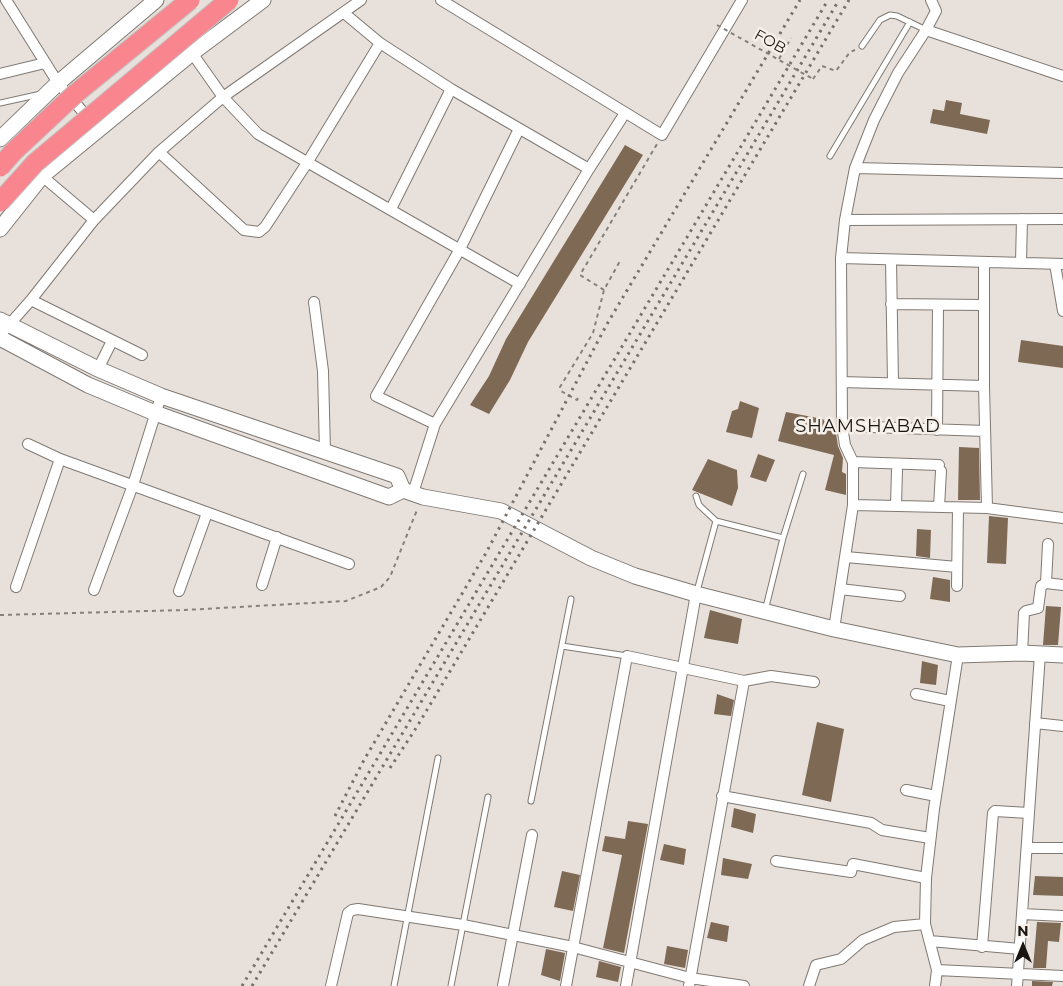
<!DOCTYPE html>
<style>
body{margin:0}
#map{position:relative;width:1063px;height:986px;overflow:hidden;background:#e8e1db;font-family:Montserrat,sans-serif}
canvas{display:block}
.north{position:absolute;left:998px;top:921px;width:50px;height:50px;-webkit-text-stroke:4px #f6efe8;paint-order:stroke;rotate:0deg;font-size:14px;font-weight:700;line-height:20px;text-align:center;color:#181513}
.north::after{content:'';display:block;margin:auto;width:18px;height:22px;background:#181513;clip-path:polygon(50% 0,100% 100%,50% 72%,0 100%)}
</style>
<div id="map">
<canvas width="1063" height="986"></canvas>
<div class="north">N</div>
</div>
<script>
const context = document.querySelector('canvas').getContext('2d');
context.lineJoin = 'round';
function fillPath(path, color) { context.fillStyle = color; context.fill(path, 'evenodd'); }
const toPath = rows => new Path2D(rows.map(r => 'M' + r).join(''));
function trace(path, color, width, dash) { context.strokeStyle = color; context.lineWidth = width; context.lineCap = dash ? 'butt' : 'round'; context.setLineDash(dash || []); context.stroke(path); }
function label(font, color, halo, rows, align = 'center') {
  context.font = font + ' Montserrat,sans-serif'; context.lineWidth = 5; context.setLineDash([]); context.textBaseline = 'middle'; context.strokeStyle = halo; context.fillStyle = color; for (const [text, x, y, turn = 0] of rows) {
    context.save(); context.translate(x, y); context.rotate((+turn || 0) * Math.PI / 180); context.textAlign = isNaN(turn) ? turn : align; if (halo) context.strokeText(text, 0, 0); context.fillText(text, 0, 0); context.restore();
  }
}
fillPath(toPath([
 [946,100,962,103,960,114,990,120,987,134,930,123,933,109,944,111],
 [625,145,643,155,528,342,510,380,489,414,470,405,489,376,506,339],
 [1021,340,1063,346,1063,368,1018,362],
 [740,401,759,408,752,438,726,432,732,411,738,409],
 [786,412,823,419,826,424,835,427,838,446,843,458,842,472,846,474,846,495,825,490,834,455,778,441],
 [959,447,979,448,980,500,958,500],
 [758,454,775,460,766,482,750,477],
 [708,459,737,470,738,488,732,506,692,490],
 [989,516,1008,518,1006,564,987,563],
 [917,529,931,530,930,558,916,556],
 [933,577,950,580,950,602,930,599],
 [1046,606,1061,607,1058,645,1043,645],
 [710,610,742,619,738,644,704,638],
 [922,661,938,665,936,685,920,683],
 [717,694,734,700,731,716,714,714],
 [817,722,844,729,831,802,802,795],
 [734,808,756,814,753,833,731,827],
 [628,821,648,824,624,953,603,948,622,855,602,851,605,836,625,839],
 [664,844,686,849,684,865,660,860],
 [723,858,752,864,748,879,721,875],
 [562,871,580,875,573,911,554,907],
 [1035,876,1063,877,1063,896,1033,895],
 [711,922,729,926,727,942,707,938],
 [1037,922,1061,923,1059,942,1048,941,1046,968,1033,968],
 [667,946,688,950,685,968,664,964],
 [546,949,565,953,560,981,541,975],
 [599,961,621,967,618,982,596,977],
 [1032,981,1053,982,1052,986,1032,986]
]), '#7e6954');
const lane = toPath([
 [862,46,880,20,890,15,897,16,926,30],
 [0,103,41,94],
 [830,156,910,22],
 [696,496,699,505,716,521],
 [783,538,803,474],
 [697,591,716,521,783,538,765,611],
 [562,646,627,656],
 [531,801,571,599],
 [394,986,438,758],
 [451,986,488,797]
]);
const street = toPath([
 [6,0,58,83,90,120],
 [441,0,662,135,742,0],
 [931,0,936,11,926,30,1063,76],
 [344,13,380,43,451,89,589,169],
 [192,53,223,97,258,134,520,284],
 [0,74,45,63],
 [159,152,244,230,259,232,265,227,307,163,380,43],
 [855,168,1063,173],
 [42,176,94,220],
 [391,209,451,89],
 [845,220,1063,219],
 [841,258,1063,264],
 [891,260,893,383],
 [984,262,984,386,987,508],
 [1021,262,1022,219],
 [1055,264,1063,311],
 [31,300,142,355],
 [314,302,323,371,325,452],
 [891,304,983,305],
 [0,335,31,300,94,220,159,152,223,97,361,0],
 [98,369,112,341],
 [842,382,984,386],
 [435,424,376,396,460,249,519,129],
 [842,426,985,431],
 [937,430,938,305],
 [28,444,60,459,349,564],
 [853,462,939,465],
 [413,493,435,424,589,169,625,113],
 [853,505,987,508,1063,518],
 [896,505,897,470],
 [939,507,941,471],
 [846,557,957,567],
 [1046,583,1063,585],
 [262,585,277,537],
 [957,586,958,508],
 [16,587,60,459],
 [840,589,900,596],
 [94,590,133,485,161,396],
 [179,591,207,513],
 [834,629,853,505,853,462,845,445,842,426,841,258,845,220,855,168,874,120,898,73,926,30],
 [1022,653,1024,613,1026,611,1038,608,1041,586,1046,583,1048,544],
 [916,694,950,701],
 [1035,723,1063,726],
 [906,790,936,796],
 [722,796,871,823,882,830,930,838],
 [1027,848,1063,848],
 [776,861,851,872,853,864,926,878],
 [1022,914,1063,916],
 [930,941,1020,949],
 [982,947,993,813,995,811,1029,813],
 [937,970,1063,976],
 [331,986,348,913,352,910,358,909,463,925,573,947,690,978,744,986],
 [503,986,532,835],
 [566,986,627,656,744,681,771,676,814,682],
 [626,986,696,594],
 [689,986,744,681],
 [809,986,816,965,841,959,863,940,894,927,925,924],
 [935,986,937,970,925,924,926,878,934,809,958,655],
 [1017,986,1040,654]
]);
const secondary = toPath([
 [0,139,58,83,156,0],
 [0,229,42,176,192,53,263,0],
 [0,320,98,369,161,396,397,476,403,490],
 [0,338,88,385,155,413,389,497,403,490,423,497,501,511,591,558,635,576,696,594,834,629,958,655,1022,653,1063,655]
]);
trace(lane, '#807973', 7);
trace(street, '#807973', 12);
trace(secondary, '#807973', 17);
trace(toPath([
 [779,59,791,38],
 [813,79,822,66,836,71,850,52,855,50],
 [604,290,580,275,657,144],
 [578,398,577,400,561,391,560,387,593,333,604,290,620,261],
 [0,615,185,610,346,601,381,587,390,577,417,510]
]), '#85807c', 2, [4, 4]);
trace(lane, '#fff', 5);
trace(street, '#fff', 10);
trace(secondary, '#fff', 15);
trace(toPath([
 [390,768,418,725,849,0],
 [335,816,364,760,486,553,607,324,800,0],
 [242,986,828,0],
 [252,986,839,0]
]), '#76716e', 3, [2.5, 5]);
const highwayBridge = toPath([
 [0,167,13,152,75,94,190,0],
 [0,202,35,163,229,0]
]);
trace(highwayBridge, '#c3c2c2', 21, []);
trace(toPath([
 [717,25,813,79]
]), '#85807c', 2, [4, 4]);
trace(highwayBridge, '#f9858f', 19);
label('15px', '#181513', '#f6efe8', [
 ["FOB",770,42,29]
]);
context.letterSpacing = '1px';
label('18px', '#181513', '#f6efe8', [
 ["SHAMSHABAD",868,427]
]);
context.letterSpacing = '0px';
</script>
